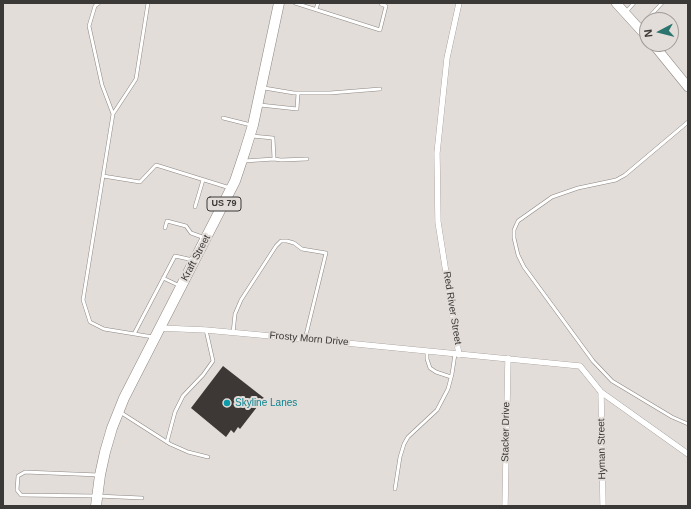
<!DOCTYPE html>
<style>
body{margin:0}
#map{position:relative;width:691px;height:509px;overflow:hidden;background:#e3ddd9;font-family:Arial,sans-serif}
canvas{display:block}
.frame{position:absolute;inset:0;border:4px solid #3b3937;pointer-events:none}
.north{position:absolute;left:639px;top:12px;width:40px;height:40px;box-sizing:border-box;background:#e3ddd9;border:1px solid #a09b98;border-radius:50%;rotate:263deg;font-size:11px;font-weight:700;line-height:16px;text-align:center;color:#3b3937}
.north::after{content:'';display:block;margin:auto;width:14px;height:18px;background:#2c746e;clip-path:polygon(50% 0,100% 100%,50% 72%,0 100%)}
</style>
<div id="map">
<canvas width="691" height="509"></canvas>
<div class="frame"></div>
<div class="north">N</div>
</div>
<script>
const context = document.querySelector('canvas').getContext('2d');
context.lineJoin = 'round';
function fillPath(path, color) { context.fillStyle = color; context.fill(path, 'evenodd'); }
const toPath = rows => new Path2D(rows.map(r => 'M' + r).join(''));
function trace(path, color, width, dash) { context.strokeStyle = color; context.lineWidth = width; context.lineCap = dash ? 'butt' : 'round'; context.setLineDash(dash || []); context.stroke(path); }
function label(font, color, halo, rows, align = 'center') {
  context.font = font + ' Arial,sans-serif'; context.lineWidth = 4; context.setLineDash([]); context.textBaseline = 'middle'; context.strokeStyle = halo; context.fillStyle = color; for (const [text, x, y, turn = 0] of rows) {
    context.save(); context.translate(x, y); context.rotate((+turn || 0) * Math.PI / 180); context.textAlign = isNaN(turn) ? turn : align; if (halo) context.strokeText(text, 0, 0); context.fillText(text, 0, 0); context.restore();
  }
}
fillPath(toPath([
 [223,366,264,398,240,429,238,427,234,433,231,430,226,437,191,408]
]), '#3d3835');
const lane = toPath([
 [99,3,95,6,89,26,102,85,113,114,83,300,90,322,104,329,153,337],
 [295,3,380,30,386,6,381,4,382,3],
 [316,9,318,3],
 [626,12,634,3],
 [640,27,662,3],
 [264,88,294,93,330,93,380,89],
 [260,105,297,109,298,93],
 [113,114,136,79,148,3],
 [223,118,251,125],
 [688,122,625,175,616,180,578,188,552,197,518,221,514,230,514,238,518,255,524,267,593,361,612,381,672,417,688,424],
 [274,159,281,160,307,159],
 [244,161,274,159,273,138,252,136],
 [103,176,140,182,156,165,230,188],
 [195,207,203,180],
 [165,228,167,221,186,226,191,233,205,238],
 [163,278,180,286],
 [233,333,235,314,241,300,276,246,281,241,287,241,294,243,302,249,326,253,305,339],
 [134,334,175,256,193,260],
 [427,351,427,359,430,368,436,372,451,377],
 [120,412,170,444,188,452,208,457],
 [167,442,175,412,183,396,203,375,213,361,206,330],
 [99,475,25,472,18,476,17,490,21,495,97,496,142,498],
 [395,489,400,457,404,444,408,437,437,410,448,389,452,374,455,354]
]);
const street = toPath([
 [159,328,206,330,336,342,580,366,601,392,688,454],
 [459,355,438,222,437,153,447,58,459,3],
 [601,392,603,506],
 [505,506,508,358]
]);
const primary = toPath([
 [616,3,647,37],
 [653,44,688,87]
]);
const highway = toPath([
 [96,506,100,475,105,452,112,428,124,398,235,181,245,151,253,125,279,3]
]);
trace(lane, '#8d8783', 4);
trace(street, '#8d8783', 6);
trace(primary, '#8d8783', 10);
trace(highway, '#8d8783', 11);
trace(lane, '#fff', 3);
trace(street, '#fff', 5.5);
trace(primary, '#fff', 9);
trace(highway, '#fff', 10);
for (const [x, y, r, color] of [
 [227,403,4,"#0f9aa8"]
]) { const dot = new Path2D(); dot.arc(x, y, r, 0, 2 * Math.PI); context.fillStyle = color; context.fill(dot); trace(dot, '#e3ddd9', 1.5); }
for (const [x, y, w] of [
 [224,204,34]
]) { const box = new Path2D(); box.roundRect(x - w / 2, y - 7, w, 14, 3); context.fillStyle = '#e3ddd9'; context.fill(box); trace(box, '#3b3937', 1); }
label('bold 9px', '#3b3937', null, [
 ["US 79",224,204]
]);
label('10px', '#3b3937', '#e3ddd9', [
 ["Kraft Street",196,258,-62],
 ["Red River Street",452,308,81],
 ["Frosty Morn Drive",309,339,5],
 ["Stacker Drive",506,432,-89],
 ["Hyman Street",602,449,-91]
]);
label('10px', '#0d838f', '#e3ddd9', [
 ["Skyline Lanes",235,403]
], 'left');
</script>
